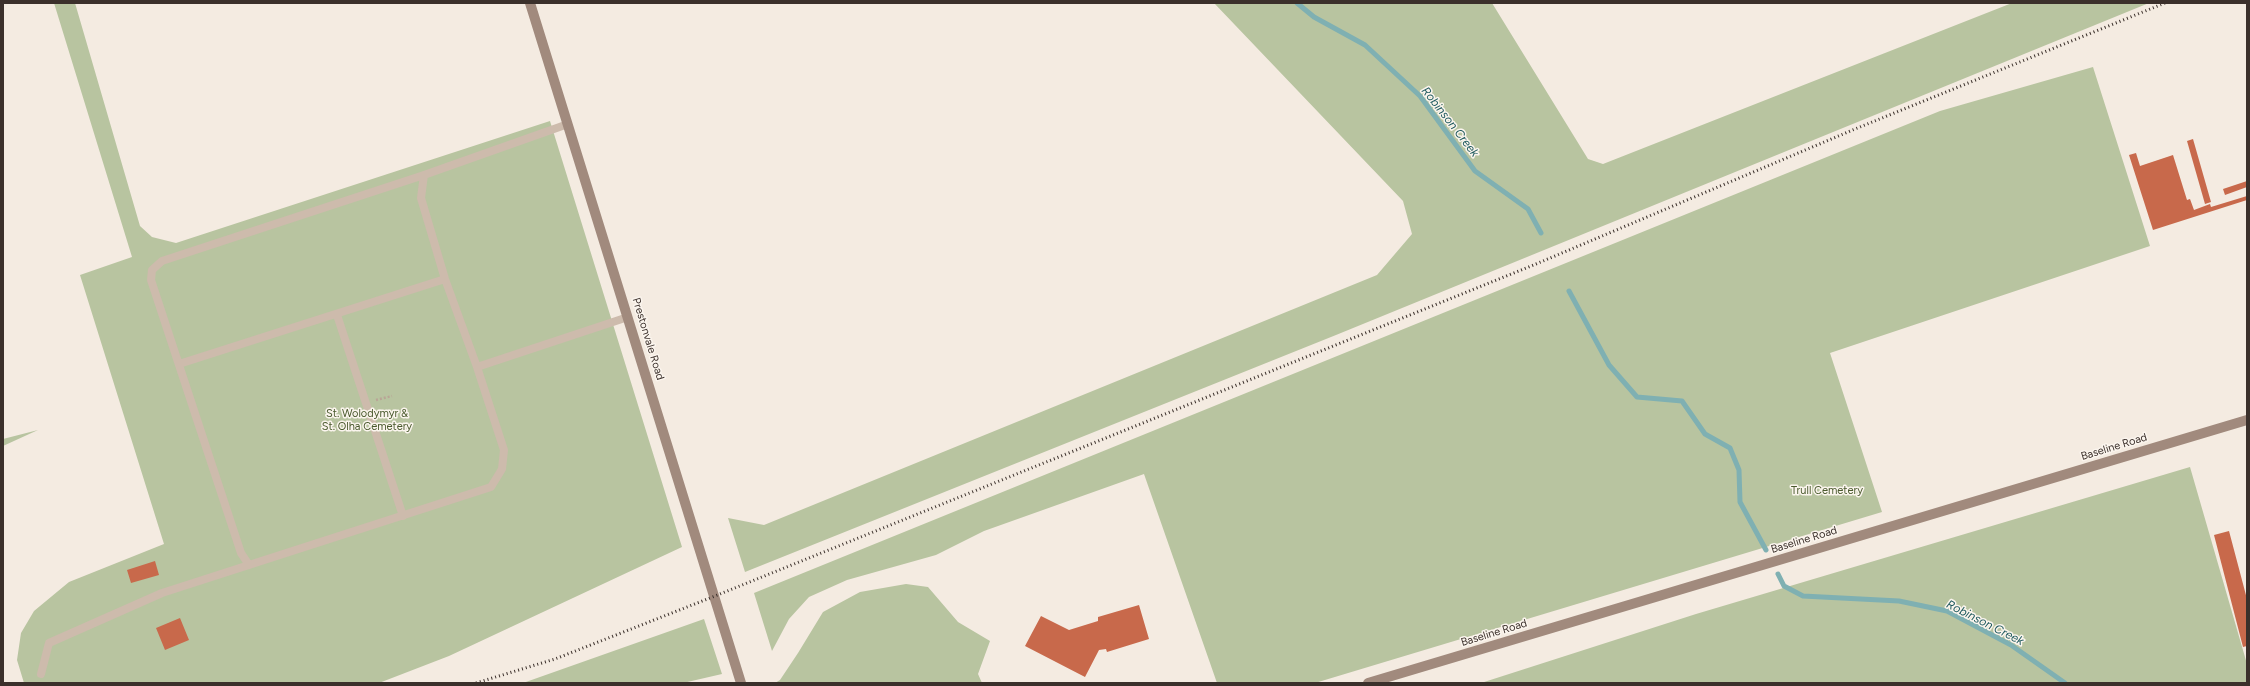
<!DOCTYPE html>
<style>
body{margin:0}
#map{position:relative;width:2250px;height:686px;overflow:hidden;background:#f4ebe1;font-family:Figtree,sans-serif}
canvas{display:block}
.frame{position:absolute;inset:0;border:4px solid #3b302b;pointer-events:none}
</style>
<div id="map">
<canvas width="2250" height="686"></canvas>
<div class="frame"></div>
</div>
<script>
const context = document.querySelector('canvas').getContext('2d');
context.lineJoin = 'round';
function fillPath(path, color) { context.fillStyle = color; context.fill(path, 'evenodd'); }
const toPath = rows => new Path2D(rows.map(r => 'M' + r).join(''));
function trace(path, color, width, dash) { context.strokeStyle = color; context.lineWidth = width; context.lineCap = dash ? 'butt' : 'round'; context.setLineDash(dash || []); context.stroke(path); }
function label(font, color, halo, rows, align = 'center') {
  context.font = font + ' Figtree,sans-serif'; context.lineWidth = 3; context.setLineDash([]); context.textBaseline = 'middle'; context.strokeStyle = halo; context.fillStyle = color; for (const [text, x, y, turn = 0] of rows) {
    context.save(); context.translate(x, y); context.rotate((+turn || 0) * Math.PI / 180); context.textAlign = isNaN(turn) ? turn : align; if (halo) context.strokeText(text, 0, 0); context.fillText(text, 0, 0); context.restore();
  }
}
fillPath(toPath([
 [54,3,75,3,140,226,152,237,176,243,550,121,682,547,449,656,379,683,24,683,17,660,21,633,34,611,69,582,164,544,80,275,132,257],
 [1214,3,1492,3,1588,159,1603,164,2012,3,2149,3,1336,335,745,572,728,518,764,525,1377,275,1412,234,1403,201],
 [2093,67,2150,246,1830,353,1882,512,1315,683,1217,683,1144,474,984,531,936,555,847,580,809,597,789,619,772,651,754,593,1940,111],
 [38,430,3,446,3,439],
 [2190,467,2247,664,2247,683,1481,683,1696,614],
 [906,584,928,587,958,622,990,641,978,674,982,683,775,683,780,680,798,653,823,612,860,592],
 [704,619,722,674,683,683,523,683]
]), '#b8c4a0');
trace(toPath([
 [1297,3,1314,17,1365,45,1420,96,1475,171,1528,209,1541,233],
 [1569,291,1609,365,1637,397,1682,401,1705,434,1730,448,1739,470,1740,502,1766,550],
 [1778,574,1784,586,1803,596,1899,601,1947,611,2011,645,2065,683]
]), '#7fb0b2', 5);
fillPath(toPath([
 [2193,139,2211,202,2205,204,2187,141],
 [2136,153,2140,166,2173,155,2187,200,2190,199,2194,210,2210,204,2211,207,2247,196,2247,200,2153,230,2129,155],
 [2247,181,2247,187,2225,195,2223,189],
 [2229,531,2247,599,2247,646,2243,647,2214,535],
 [155,561,159,575,131,583,127,570],
 [1139,605,1149,639,1107,652,1106,649,1099,650,1085,677,1025,646,1041,616,1069,630,1098,621,1098,617],
 [180,618,189,640,165,650,156,628]
]), '#c8694b');
trace(toPath([
 [376,400,392,396]
]), '#b9a596', 2.5, [2, 2]);
trace(toPath([
 [424,175,421,198,445,279,477,367],
 [337,315,403,516],
 [179,364,445,279],
 [249,565,241,553,151,280,152,270,162,261,424,175,568,124],
 [41,674,49,643,162,593,491,487,502,469,504,450,477,367,628,317]
]), '#cdbbac', 8);
trace(toPath([
 [530,3,741,683],
 [1368,683,2247,420]
]), '#a18a7d', 10);
trace(toPath([
 [476,683,555,659,715,596,1536,264,1855,129,2165,3]
]), '#3b302b', 3, [1, 3]);
label('11px', '#3b302b', '#fbf5ee', [
 ["Prestonvale Road",648,339,73],
 ["Baseline Road",2114,447,-17],
 ["Baseline Road",1804,540,-17],
 ["Baseline Road",1494,633,-17]
]);
label('11px', '#4a5a2e', '#fbf5ee', [
 ["St. Wolodymyr &",367,414],
 ["St. Olha Cemetery",367,427],
 ["Trull Cemetery",1827,491]
]);
label('italic 12px', '#1f5a5e', '#fbf5ee', [
 ["Robinson Creek",1450,122,52],
 ["Robinson Creek",1985,623,27]
]);
</script>
